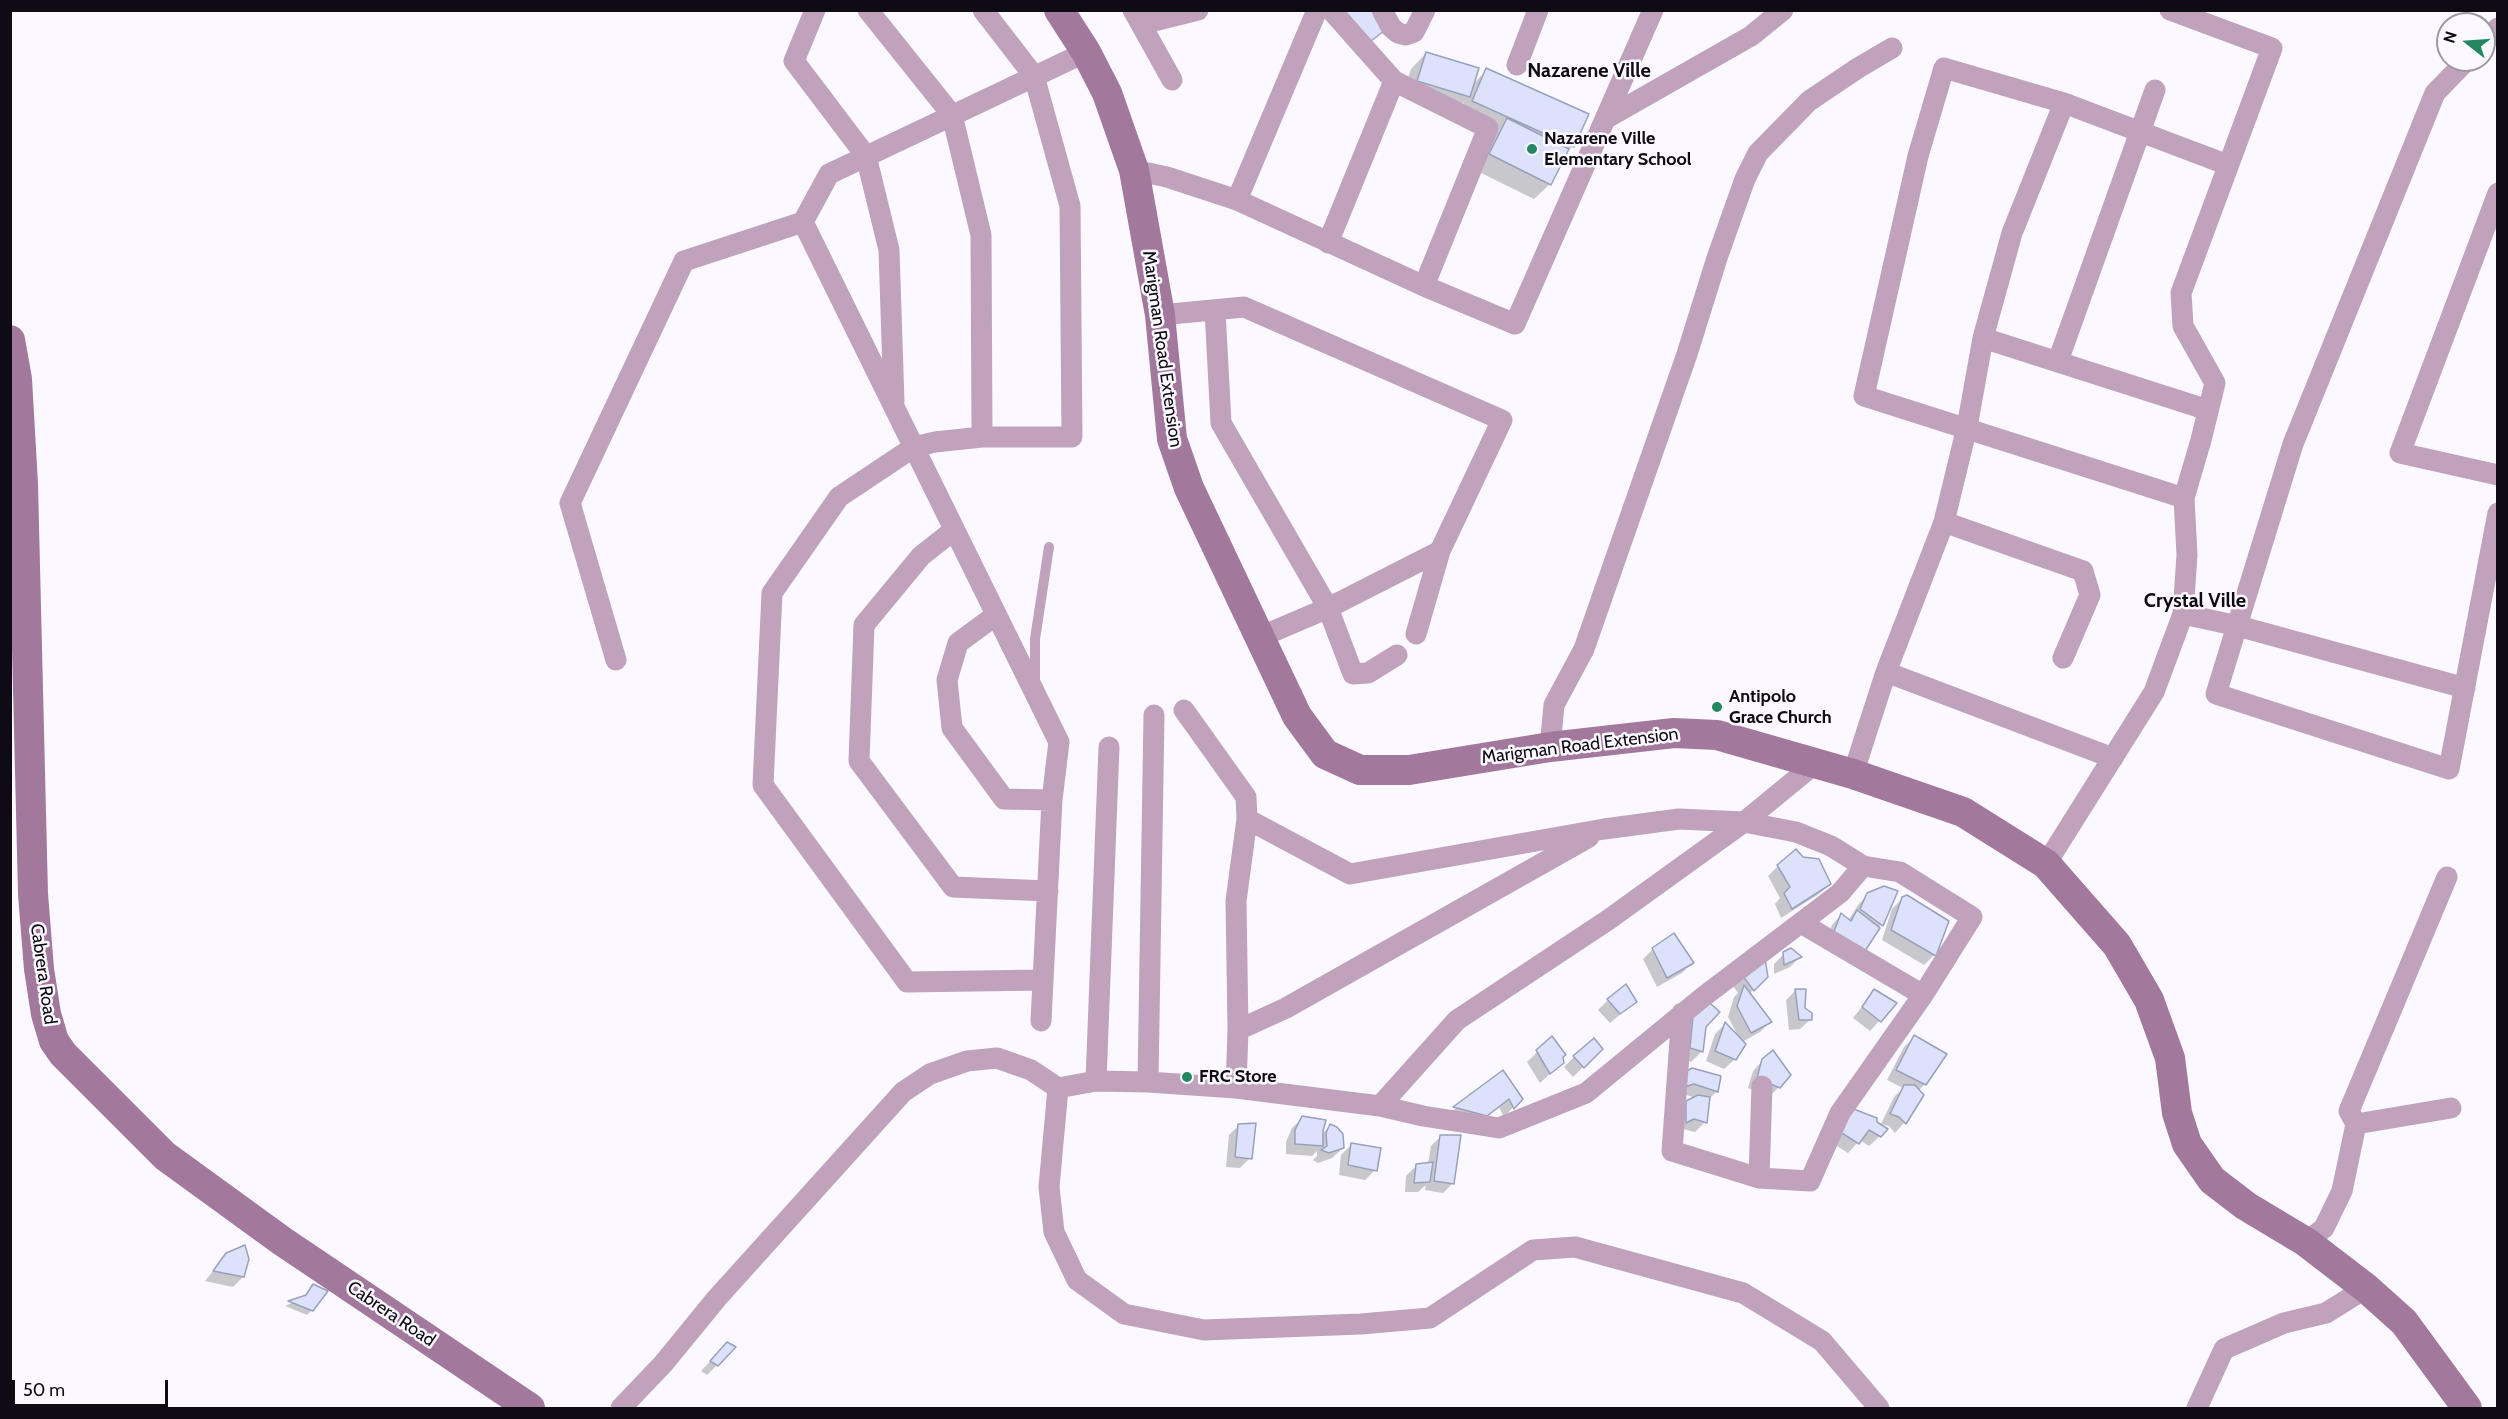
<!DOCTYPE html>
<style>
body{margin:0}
#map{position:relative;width:2508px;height:1419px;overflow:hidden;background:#fbf9ff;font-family:Cabin,sans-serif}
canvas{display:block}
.frame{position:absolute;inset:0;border:12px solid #0e0b14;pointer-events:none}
.north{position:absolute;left:2436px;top:12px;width:60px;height:60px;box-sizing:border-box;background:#fbf9ff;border:2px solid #9c9aa1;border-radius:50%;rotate:287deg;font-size:16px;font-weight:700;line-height:24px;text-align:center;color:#0e0b14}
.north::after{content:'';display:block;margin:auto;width:21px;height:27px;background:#238762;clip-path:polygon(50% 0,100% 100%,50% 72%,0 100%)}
.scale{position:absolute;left:12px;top:1380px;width:156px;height:27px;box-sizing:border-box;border:3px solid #0e0b14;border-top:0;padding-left:8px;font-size:18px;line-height:21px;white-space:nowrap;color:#0e0b14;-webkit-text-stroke:4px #fbf9ff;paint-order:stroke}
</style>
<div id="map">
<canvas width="2508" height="1419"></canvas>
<div class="frame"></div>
<div class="north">N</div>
<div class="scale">50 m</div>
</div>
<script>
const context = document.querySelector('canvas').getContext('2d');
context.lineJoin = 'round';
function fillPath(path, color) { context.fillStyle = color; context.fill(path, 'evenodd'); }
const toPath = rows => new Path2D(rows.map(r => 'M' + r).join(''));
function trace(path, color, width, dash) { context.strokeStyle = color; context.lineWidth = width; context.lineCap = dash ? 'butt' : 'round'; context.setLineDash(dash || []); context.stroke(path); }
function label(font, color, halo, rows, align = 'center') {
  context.font = font + ' Cabin,sans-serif'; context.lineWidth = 5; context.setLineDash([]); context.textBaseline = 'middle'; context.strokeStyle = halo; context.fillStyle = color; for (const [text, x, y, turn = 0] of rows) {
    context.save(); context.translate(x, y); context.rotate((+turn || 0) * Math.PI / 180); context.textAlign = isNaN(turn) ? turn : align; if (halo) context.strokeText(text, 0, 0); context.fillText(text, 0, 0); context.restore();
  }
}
fillPath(toPath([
 [1426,53,1473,84,1487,70,1573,146,1564,155,1550,184,1534,199,1475,170,1492,135,1458,117,1464,102,1453,112,1402,96,1411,69],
 [1778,866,1830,884,1819,894,1781,918,1775,904,1780,898,1768,876],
 [1868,894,1882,925,1878,928,1824,944,1832,925,1841,915,1848,921,1858,905],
 [1903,898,1934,955,1924,965,1882,940,1892,909],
 [1653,949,1692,963,1682,973,1657,987,1643,959],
 [1784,954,1800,957,1790,967,1774,974,1774,964],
 [1741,973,1767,976,1749,994,1770,1022,1760,1032,1742,1042,1735,1059,1724,1069,1706,1061,1715,1034,1725,1024,1738,1036,1728,1017,1734,997,1738,993,1731,983],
 [1796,990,1803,1009,1811,1019,1800,1029,1789,1030,1786,1000],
 [1874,991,1895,1004,1870,1031,1853,1018],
 [1608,1000,1635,1002,1610,1023,1598,1010],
 [1694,1010,1705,1026,1701,1052,1691,1062,1681,1058],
 [1914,1037,1925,1084,1918,1091,1922,1095,1904,1123,1895,1133,1889,1126,1881,1124,1894,1097,1903,1088,1887,1080,1904,1047],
 [1552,1038,1563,1062,1540,1083,1527,1062],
 [1601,1049,1573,1077,1564,1067,1574,1057],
 [1763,1060,1779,1087,1769,1097,1748,1088,1753,1071],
 [1502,1072,1521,1099,1504,1117,1499,1107,1476,1126,1445,1117],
 [1685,1074,1717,1091,1708,1100,1705,1122,1695,1132,1683,1129,1677,1112,1687,1102,1696,1098,1683,1094],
 [1302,1118,1320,1136,1330,1126,1343,1148,1332,1158,1318,1163,1313,1160,1317,1156,1317,1151,1312,1156,1286,1154,1286,1142,1292,1128],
 [1875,1122,1880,1136,1869,1146,1860,1140,1848,1153,1826,1139],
 [1239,1125,1250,1158,1240,1168,1226,1167,1229,1135],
 [1441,1136,1453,1183,1443,1193,1425,1190,1426,1185,1418,1192,1405,1192,1406,1176,1417,1165,1428,1164,1431,1146],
 [1351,1145,1375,1170,1365,1180,1339,1175,1341,1155],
 [227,1254,243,1277,233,1287,205,1281],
 [309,1291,312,1310,307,1315,285,1306,305,1297],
 [734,1348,707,1375,701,1371,717,1354]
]), '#0003');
const building = toPath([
 [1344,10,1375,10,1388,28,1367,44,1344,10],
 [1426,52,1479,68,1470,97,1417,81,1426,52],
 [1486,68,1589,114,1574,147,1472,101,1486,68],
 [1507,118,1569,149,1551,185,1489,154,1507,118],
 [1796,849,1803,857,1819,859,1831,884,1792,909,1784,893,1790,887,1777,865,1796,849],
 [1884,886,1898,891,1883,926,1860,909,1867,893,1884,886],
 [1907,895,1949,921,1936,956,1891,930,1902,897,1907,895],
 [1857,910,1880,928,1865,951,1833,934,1841,913,1851,921,1857,910],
 [1674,933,1694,963,1667,978,1652,948,1674,933],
 [1791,948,1802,957,1784,965,1783,952,1791,948],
 [1764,953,1768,977,1754,991,1740,972,1764,953],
 [1626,984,1637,1002,1620,1014,1607,999,1626,984],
 [1744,985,1772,1022,1751,1033,1737,1006,1744,985],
 [1795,989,1806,989,1805,1008,1812,1013,1812,1020,1799,1020,1795,989],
 [1874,989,1897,1003,1881,1022,1862,1007,1874,989],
 [1704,998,1720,1012,1706,1027,1703,1052,1690,1048,1693,1016,1704,998],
 [1725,1022,1746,1044,1736,1060,1715,1051,1725,1022],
 [1914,1035,1947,1054,1926,1085,1896,1070,1914,1035],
 [1552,1036,1566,1055,1563,1057,1564,1063,1550,1074,1536,1050,1552,1036],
 [1594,1038,1603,1049,1584,1068,1573,1056,1594,1038],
 [1773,1050,1791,1075,1780,1088,1757,1078,1762,1059,1773,1050],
 [1692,1068,1721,1076,1718,1092,1694,1084,1684,1087,1684,1073,1692,1068],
 [1503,1070,1523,1099,1514,1109,1509,1099,1487,1116,1453,1107,1503,1070],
 [1904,1085,1915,1085,1924,1095,1906,1124,1899,1117,1890,1114,1904,1085],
 [1698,1095,1710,1097,1707,1123,1694,1119,1686,1123,1686,1101,1698,1095],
 [1851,1108,1877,1118,1877,1122,1888,1129,1881,1137,1869,1130,1859,1144,1834,1128,1851,1108],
 [1302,1116,1326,1120,1323,1131,1323,1146,1295,1144,1295,1130,1302,1116],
 [1256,1123,1252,1159,1235,1157,1238,1124,1256,1123],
 [1330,1124,1337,1127,1343,1134,1344,1148,1329,1153,1321,1150,1327,1146,1326,1133,1330,1124],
 [1440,1135,1461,1135,1454,1184,1434,1181,1440,1135],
 [1351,1143,1381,1148,1377,1171,1348,1165,1351,1143],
 [1433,1162,1430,1182,1414,1183,1416,1164,1433,1162],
 [245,1245,249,1259,244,1277,213,1271,226,1253,245,1245],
 [313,1284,328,1291,313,1311,288,1301,306,1295,313,1284],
 [727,1342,736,1347,718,1366,710,1361,727,1342]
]);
fillPath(building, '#dce2fa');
trace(building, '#99a0bc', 1.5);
trace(toPath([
 [1035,683,1035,639,1049,547]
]), '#c0a2bc', 10);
trace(toPath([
 [815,10,794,61,866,156,889,250,894,402],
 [868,10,952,115,981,235,982,437],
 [983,10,1034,76,1070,206,1072,437,982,437,935,442,914,447,839,497,772,593,763,785,907,982,1043,980],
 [1133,10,1172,80],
 [1331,10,1394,81,1488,128,1424,286],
 [1382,10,1391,27,1398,33,1406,35,1414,32,1425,10],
 [1142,24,1198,10],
 [2484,42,2498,28],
 [2467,60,2435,93,2293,444,2216,694,2449,769,2498,513],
 [1517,65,1538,10],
 [1607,118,1751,36,1783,10],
 [1134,170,1167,177,1237,200,1424,286,1515,324,1653,10],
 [2498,193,2400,453,2498,475],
 [1237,200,1317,10],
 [1328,243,1394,81],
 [1215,310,1221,423,1328,608,1353,674,1368,673,1397,655],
 [1160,315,1244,307,1502,420,1440,551,1328,608,1260,637],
 [1983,338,2208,410],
 [2058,361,2155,90],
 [2184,498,1864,396,1918,156,1944,68,2064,103,2228,165],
 [1944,522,2083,571,2090,595,2063,658],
 [954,530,921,556,864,625,859,761,953,887,1048,891],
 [2183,614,2238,626,2465,688],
 [996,615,958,643,947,680,952,728,1004,799,1052,800],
 [1416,634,1440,551],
 [616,660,570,503,684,261,803,222],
 [1886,672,2113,758],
 [1184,710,1246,797,1247,819,1236,901,1238,1030],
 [1550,747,1554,705,1584,649,1687,354,1717,258,1745,179,1758,153,1809,101,1858,68,1892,48],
 [1853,774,1886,672,1944,522,1967,427,1983,338,2012,233,2064,103],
 [1247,819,1350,874,1604,829,1679,819,1744,822,1796,832,1831,846,1863,866,1900,872,1972,917,1923,995,1840,1113,1810,1181,1759,1178,1672,1151,1682,1013],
 [2046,864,2154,692,2183,614,2187,555,2184,498,2201,440,2215,383,2183,326,2181,293,2272,48,2170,10],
 [1801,923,1923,995],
 [1041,1021,1052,800,1059,742,803,222,829,174,1086,52],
 [1096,1081,1109,747],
 [1148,1082,1154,715],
 [1058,1088,1096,1081,1148,1082,1236,1088,1380,1106,1423,1116,1499,1128,1586,1093,1703,997,1840,893,1863,866],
 [1236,1088,1238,1030,1286,1008,1589,837],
 [1380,1106,1457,1020,1608,920,1744,822,1816,763],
 [2356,1124,2451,1108],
 [1759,1178,1762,1086],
 [2306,1242,2324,1228,2342,1191,2356,1124,2349,1111,2447,877],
 [621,1408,663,1364,717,1298,903,1092,930,1074,967,1061,997,1058,1031,1070,1058,1088,1049,1187,1054,1232,1077,1280,1124,1314,1204,1330,1361,1324,1430,1318,1533,1250,1575,1247,1743,1293,1822,1341,1879,1408],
 [2197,1408,2224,1349,2284,1323,2326,1313,2366,1288]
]), '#c0a2bc', 21);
trace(toPath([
 [1059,10,1086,52,1107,93,1134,170,1160,315,1172,439,1189,488,1297,716,1325,754,1360,770,1409,770,1550,747,1674,733,1717,735,1853,774,1963,812,2046,864,2117,945,2149,1000,2170,1058,2177,1113,2187,1144,2212,1180,2246,1206,2306,1242,2366,1288,2404,1322,2467,1408],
 [10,340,17,379,23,484,33,894,39,969,46,1014,54,1041,63,1054,165,1156,282,1241,530,1408]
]), '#a2789d', 30);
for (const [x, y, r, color] of [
 [1532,149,6,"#238762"],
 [1717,707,6,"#238762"],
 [1187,1077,6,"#238762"]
]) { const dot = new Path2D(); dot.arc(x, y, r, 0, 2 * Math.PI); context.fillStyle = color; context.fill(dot); trace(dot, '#fbf9ff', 2); }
label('bold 18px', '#0e0b14', '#fbf9ff', [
 ["Nazarene Ville",1544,139],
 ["Elementary School",1544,160],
 ["Antipolo",1729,697],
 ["Grace Church",1729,718],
 ["FRC Store",1199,1077]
], 'left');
label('18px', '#0e0b14', '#fbf9ff', [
 ["Marigman Road Extension",1162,349,82],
 ["Marigman Road Extension",1580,746,-7],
 ["Cabrera Road",43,974,82],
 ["Cabrera Road",391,1314,34]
]);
label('bold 20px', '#0e0b14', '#fbf9ff', [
 ["Nazarene Ville",1589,71],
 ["Crystal Ville",2195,601]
]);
</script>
